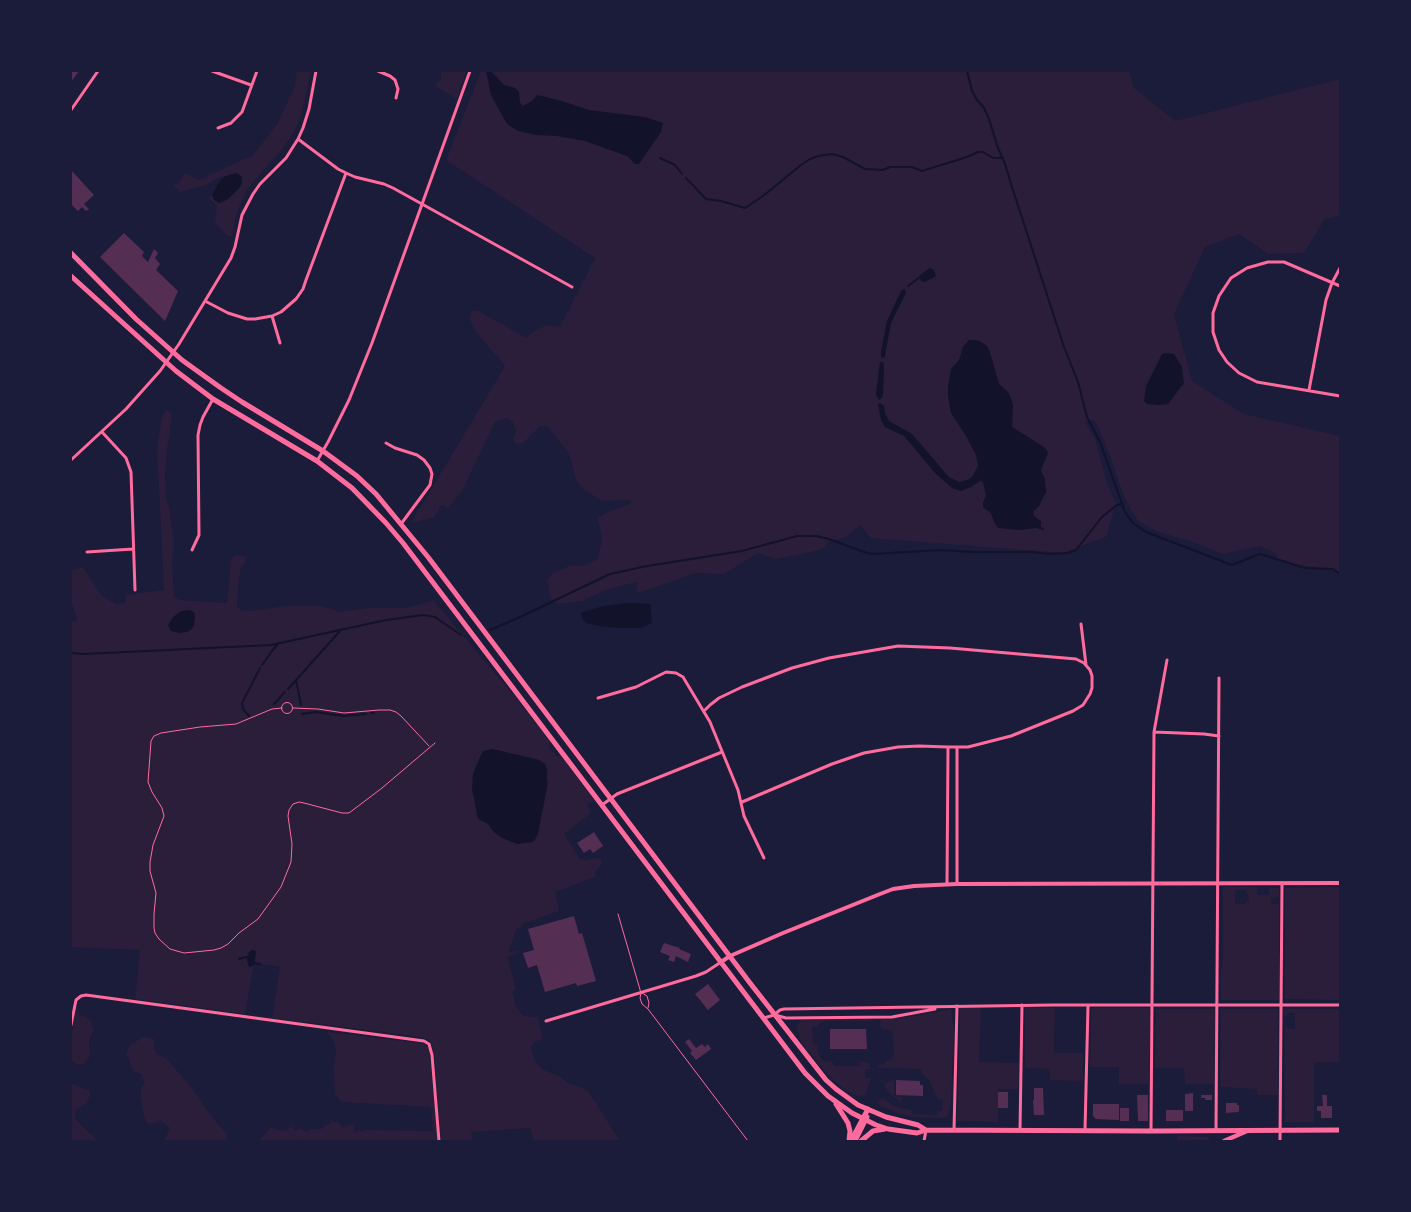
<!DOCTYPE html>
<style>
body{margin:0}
#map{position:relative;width:1411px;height:1212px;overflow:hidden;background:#1b1b3a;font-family:"Roboto Serif",serif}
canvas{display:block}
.frame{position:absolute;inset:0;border:72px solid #1b1b3a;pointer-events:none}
</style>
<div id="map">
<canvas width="1411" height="1212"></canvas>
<div class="frame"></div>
</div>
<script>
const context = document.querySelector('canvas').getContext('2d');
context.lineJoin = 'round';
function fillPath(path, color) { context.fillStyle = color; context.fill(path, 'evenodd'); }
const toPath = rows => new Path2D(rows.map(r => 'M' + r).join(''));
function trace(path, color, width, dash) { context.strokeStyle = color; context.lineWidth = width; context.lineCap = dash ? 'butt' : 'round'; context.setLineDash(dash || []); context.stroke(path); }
fillPath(toPath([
 [297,71,311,71,302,113,294,132,282,149,248,188,240,205,235,219,232,236,228,236,215,223,217,206,209,198,212,195,213,197,228,199,240,187,234,174,218,178,206,185,180,192,173,185,178,184,185,173,199,180,253,155,278,123,295,86],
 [441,71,466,71,457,99,438,88,435,85,437,82,441,80],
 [481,71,1129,71,1134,88,1175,121,1340,79,1340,215,1325,219,1304,253,1268,254,1239,234,1205,247,1174,314,1192,381,1244,414,1340,436,1340,572,1277,561,1277,554,1260,546,1223,554,1190,541,1158,532,1139,522,1130,509,1122,491,1112,461,1100,431,1094,420,1085,422,1095,439,1108,486,1116,503,1106,537,1063,553,871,538,860,525,846,537,828,542,824,548,816,551,776,559,758,553,724,574,696,573,638,593,636,590,638,582,628,584,602,591,583,601,557,604,550,597,547,580,554,572,572,565,583,566,598,559,602,539,598,518,603,514,632,503,628,500,602,501,581,487,576,480,569,453,547,426,540,426,523,443,516,444,513,439,516,431,513,422,507,418,495,422,462,491,448,509,444,505,440,505,439,511,433,518,411,523,505,366,476,332,470,320,472,311,479,311,526,338,533,332,546,325,560,327,595,258,446,160],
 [166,410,170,412,172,417,167,450,165,473,166,498,169,507,174,542,172,562,174,597,180,600,227,603,231,560,234,556,240,555,245,557,245,562,241,568,239,578,237,600,237,607,241,610,248,611,287,606,320,606,334,609,337,612,368,608,405,608,421,604,433,600,515,697,550,741,550,743,549,747,557,757,560,755,561,756,593,799,593,802,586,804,590,809,590,814,564,834,580,859,585,860,596,858,601,859,602,863,595,873,595,877,555,892,559,911,522,924,520,929,518,927,517,928,509,950,510,952,520,950,518,953,508,957,516,990,512,992,516,1007,524,1016,538,1017,539,1023,543,1039,535,1042,531,1046,534,1059,541,1068,546,1071,559,1076,568,1083,583,1088,589,1092,620,1141,534,1141,530,1128,471,1132,473,1141,441,1141,434,1053,433,1047,429,1040,416,1036,272,1018,280,967,254,963,245,1014,135,999,140,950,71,947,71,622,77,620,71,600,71,571,83,567,102,596,116,604,125,603,126,595,164,590,157,448,162,417],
 [492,749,539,760,548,782,538,832,518,844,502,838,492,830,489,824,479,820,477,816,472,779,475,768,481,754],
 [1223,887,1257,887,1257,895,1269,895,1269,888,1279,888,1279,897,1271,898,1272,904,1279,904,1279,1000,1221,1000,1221,968,1223,967],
 [1235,890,1246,890,1247,893,1248,894,1249,901,1246,902,1246,904,1235,904],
 [1340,887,1340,1000,1285,999,1285,888],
 [77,1008,80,1015,86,1017,91,1022,94,1031,91,1035,89,1041,90,1053,89,1058,84,1064,77,1065,71,1059,71,1040,75,1015],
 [960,1008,981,1008,979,1062,1019,1063,1018,1089,998,1089,998,1122,957,1121],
 [1025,1008,1055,1008,1054,1053,1083,1053,1083,1081,1050,1080,1050,1069,1025,1068],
 [1091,1008,1150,1008,1149,1084,1119,1084,1119,1067,1090,1067],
 [951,1009,954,1029,951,1104,948,1116,944,1118,915,1117,900,1114,880,1106,877,1101,882,1098,896,1107,912,1110,912,1114,937,1115,937,1111,942,1111,943,1099,939,1099,937,1097,929,1080,922,1073,922,1069,878,1068,879,1065,885,1064,885,1061,891,1060,894,1054,893,1033,890,1030,882,1029,880,1024,881,1019,908,1017],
 [1156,1009,1215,1009,1214,1084,1185,1084,1184,1068,1155,1068],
 [1221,1009,1278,1009,1278,1095,1257,1095,1257,1089,1220,1087],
 [1284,1009,1340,1009,1340,1062,1314,1063,1314,1122,1285,1122,1285,1026,1287,1026,1287,1029,1295,1029,1295,1013,1288,1013,1287,1016,1284,1016],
 [871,1019,872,1021,825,1021,820,1023,817,1027,812,1027,813,1043,817,1044,818,1054,822,1059,825,1061,833,1062,834,1066,860,1066,860,1062,866,1062,869,1064,871,1069,865,1069,865,1078,871,1078,866,1094,864,1096,863,1095,860,1095,859,1097,845,1090,828,1075,802,1043,797,1029,797,1026,800,1021,804,1020],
 [326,1032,354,1035,425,1044,429,1048,438,1141,304,1141,303,1139,302,1141,258,1141,271,1127,282,1131,287,1130,291,1126,295,1130,299,1130,300,1128,306,1132,311,1129,322,1129,325,1125,330,1124,331,1120,335,1122,337,1121,344,1128,345,1126,354,1124,355,1133,359,1130,363,1132,365,1130,433,1131,431,1107,341,1102,335,1094,334,1070,336,1049,333,1040],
 [143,1037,154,1039,154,1049,157,1054,166,1058,189,1084,209,1113,227,1134,226,1141,164,1141,170,1128,160,1120,158,1122,148,1124,144,1115,141,1098,141,1088,145,1083,141,1074,133,1071,126,1053,130,1045],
 [894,1080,894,1096,902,1097,901,1102,890,1094,885,1087,885,1084,891,1080],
 [71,1084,89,1090,90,1096,86,1103,76,1110,75,1118,78,1122,98,1141,71,1141],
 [1177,1136,1209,1137,1209,1140,1177,1141]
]), '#2a1e3b');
fillPath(toPath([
 [486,71,491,71,504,85,515,88,519,92,520,103,523,106,532,101,537,95,562,101,589,110,645,117,663,123,661,132,639,164,635,164,627,156,585,141,557,136,536,135,518,131,507,124,491,95],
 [237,173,242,177,242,183,240,187,228,199,222,202,219,203,214,200,212,195,221,179,226,176],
 [930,268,934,270,936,276,925,282,921,281,920,277,920,275],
 [905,289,906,293,891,323,885,356,884,358,882,358,881,356,881,351,887,321,900,293,902,290],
 [969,340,975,340,980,341,987,346,990,352,999,384,1008,392,1011,398,1013,405,1012,427,1044,447,1047,450,1048,453,1041,470,1045,480,1046,492,1039,506,1033,512,1034,516,1041,521,1041,527,1044,528,1044,530,1036,528,1019,530,998,528,994,522,991,513,985,509,983,507,983,503,986,495,983,482,980,481,971,487,961,491,952,488,936,474,904,436,885,427,881,420,878,404,880,403,884,406,885,413,889,421,912,434,949,477,959,482,967,480,972,477,978,466,976,455,966,436,951,413,948,396,948,386,951,369,959,360,963,347],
 [1166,353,1174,354,1182,367,1184,383,1168,404,1159,405,1147,404,1144,401,1146,386,1162,354],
 [880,362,883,362,884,365,883,394,882,398,879,400,877,397,876,394],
 [628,603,650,604,652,623,641,628,618,628,599,626,586,623,583,619,581,614,583,612,604,606],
 [190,610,194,612,195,616,194,625,192,629,187,632,180,633,171,631,168,625,173,617,181,611],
 [492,749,539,760,545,764,547,770,547,788,538,833,535,840,532,842,518,844,502,838,494,832,488,824,478,818,472,789,473,774,483,751],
 [252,950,256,951,255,961,253,966,249,967,247,960,248,953]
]), '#12122b');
trace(toPath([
 [967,71,972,91,977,100,984,108,989,119,998,148,1005,164,1012,187,1064,347,1078,382,1087,417,1100,442,1125,512,1133,523,1146,532,1232,565,1260,554,1305,568,1333,569,1340,574],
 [660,158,675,165,682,174],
 [686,178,706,199,721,201,745,208,763,196,801,165,810,159,818,156,832,154,843,157,865,169,883,170,890,167,912,167,922,171,967,157,978,152,983,152,993,158,1003,158],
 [908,286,920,277],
 [490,630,518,618,610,574,647,566,742,551,797,536,816,536,829,539,867,553,874,554,939,550,974,552,1031,552,1049,554,1068,553,1076,550,1102,517,1117,505,1121,504],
 [71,653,84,654,271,645,386,620,423,615,435,617,461,635],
 [262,665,272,651,277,645],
 [296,680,301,705],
 [288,689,340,631],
 [274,704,285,692],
 [371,713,374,713],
 [302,714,315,712,344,716,366,714],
 [249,716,243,709,242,703,260,668],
 [239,959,247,957],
 [255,963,260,964]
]), '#12122b', 2);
fillPath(toPath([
 [71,71,79,71,71,82],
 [71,170,94,195,84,204,89,209,86,211,82,207,78,211,71,204],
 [124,233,144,252,142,256,148,262,154,249,158,253,155,258,160,264,156,270,178,291,165,321,100,257],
 [594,832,603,846,593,853,590,849,584,853,577,843],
 [574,916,579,934,582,933,596,981,577,986,576,983,545,992,537,965,528,968,523,953,534,950,528,929],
 [664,943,680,948,679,949,691,954,688,962,676,956,674,962,668,960,670,956,660,952],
 [708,984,720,1000,708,1010,695,994],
 [830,1029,866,1029,867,1049,830,1049],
 [689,1039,696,1048,702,1044,705,1047,708,1044,711,1049,696,1060,690,1053,692,1051,685,1042],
 [896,1080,920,1081,920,1085,923,1085,923,1096,896,1095],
 [1034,1088,1043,1088,1044,1115,1034,1115,1033,1100,1034,1100],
 [998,1092,1008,1092,1008,1108,998,1108],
 [1193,1093,1193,1111,1185,1111,1185,1094],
 [1137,1095,1148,1095,1148,1121,1138,1121],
 [1201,1095,1212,1095,1212,1100,1205,1100,1205,1098,1201,1098],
 [1322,1095,1327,1095,1327,1106,1332,1106,1332,1118,1321,1118,1321,1111,1317,1111,1317,1106,1323,1106],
 [1226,1103,1237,1103,1237,1105,1239,1105,1239,1112,1226,1113],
 [1093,1104,1119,1104,1119,1120,1096,1119,1093,1116],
 [1120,1108,1129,1108,1129,1121,1120,1121],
 [1166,1110,1183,1110,1183,1121,1166,1121]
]), '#542f53');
trace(toPath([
 '281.5 708a5.5 5.5 0 1 1 11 0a5.5 5.5 0 1 1-11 0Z',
 [282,708,272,709,236,724,200,727,161,733,154,736,151,741,148,782,152,792,162,808,164,816,153,845,150,862,150,871,156,893,154,914,154,928,155,933,159,939,170,949,184,953,214,950,221,948,228,944,239,933,258,919,281,887,291,862,292,844,288,816,289,810,293,804,299,802,304,803,342,813,349,813,382,788,435,743],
 [293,708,318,709,344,713,379,710,390,710,396,712,401,716,429,746]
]), '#ff6b9d', 1);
trace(toPath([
 [618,914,641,993,640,998,642,1004,648,1009,748,1141],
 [642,993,647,996,649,1003,648,1008]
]), '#ff6b9d', 1);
trace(toPath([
 [212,71,251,85],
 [378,71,390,76,395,80,398,89,396,98],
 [71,110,98,71],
 [218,128,231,123,242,112,257,71],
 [298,139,338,169,346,173,355,177,384,184,393,188,572,287],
 [1340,286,1284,262,1268,262,1247,268,1231,278,1219,296,1213,313,1213,332,1219,350,1227,362,1239,373,1257,382,1340,396],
 [205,301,228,313,247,319,255,319,272,316,281,312,296,299,303,289,306,280,346,173],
 [272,316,280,343],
 [1309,390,1326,300,1332,283,1340,268],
 [102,432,126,458,131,472,135,590],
 [386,443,395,448,417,455,424,460,430,468,432,474,430,485,401,524],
 [71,460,126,409,160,371,179,344,231,258,235,247,242,215,253,194,260,184,286,158,298,139,303,128,309,109,316,71],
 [317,461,328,442,349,400,372,343,470,71],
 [192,550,199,535,198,435,200,425,203,417,213,399],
 [87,552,133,549],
 [1081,624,1086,665],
 [598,698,636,687,666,672,676,673,683,677,710,722,738,790,744,816,764,858],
 [704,711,710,705,719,698,742,687,792,668,829,658,898,646,950,648,1076,659,1084,663,1090,670,1092,676,1092,688,1090,694,1083,705,1073,711,1011,736,968,747,948,747,919,746,898,747,864,753,832,764,742,802],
 [1154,732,1204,734,1219,736],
 [602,805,617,794,722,752],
 [947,884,948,747],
 [957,884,957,748],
 [775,1015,786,1018,892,1017,935,1009],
 [764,1018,774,1015,780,1010,784,1009,1053,1005,1340,1005],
 [546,1021,696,976,706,972,721,962],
 [71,1025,76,1000,81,996,86,995,424,1041,429,1044,432,1055,439,1141],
 [954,1130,957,1006],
 [1020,1130,1022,1005],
 [1085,1130,1088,1006],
 [1151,1131,1154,732,1167,660],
 [1216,1131,1219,678],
 [924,1141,926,1130],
 [1280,1141,1282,883]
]), '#ff6b9d', 3);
trace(toPath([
 [721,962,730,956,783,933,880,894,893,889,914,886,957,884,1340,883]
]), '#ff6b9d', 4);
trace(toPath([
 [1224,1141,1247,1131]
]), '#ff6b9d', 4.5);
trace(toPath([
 [71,253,136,319,182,360,221,388,242,402,323,451,357,476,376,494,428,557,750,983,826,1080,836,1089,858,1105,886,1117,918,1125,926,1130],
 [71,276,176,371,213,399,317,461,352,488,386,523,403,543,805,1073,828,1096,852,1113,876,1125,888,1129,917,1133,926,1130,1151,1131,1340,1130],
 [836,1104,848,1123,850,1131,849,1141],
 [851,1141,868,1109],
 [855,1141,867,1117],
 [861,1141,873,1131,885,1129]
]), '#ff6b9d', 5);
</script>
